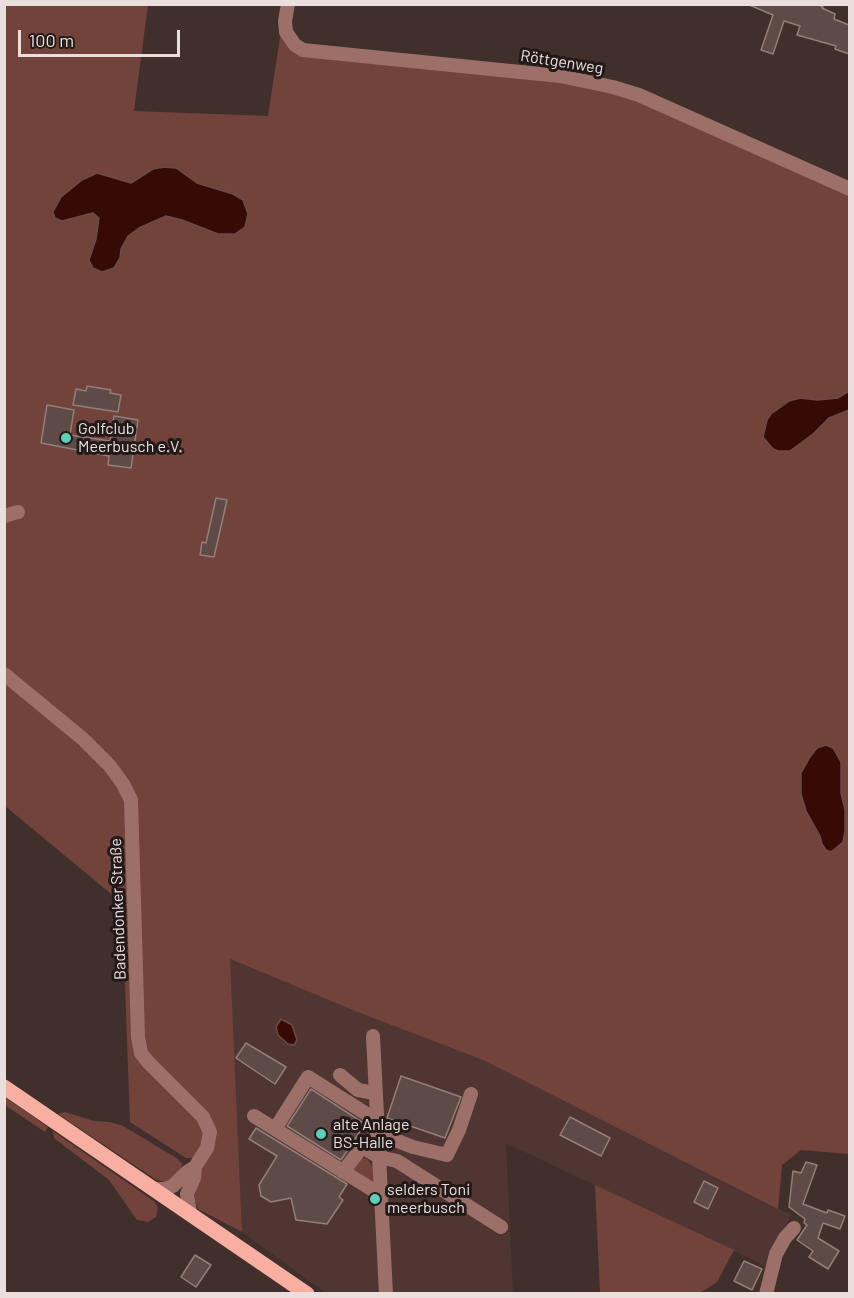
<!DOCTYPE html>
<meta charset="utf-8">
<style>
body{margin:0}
#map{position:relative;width:854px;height:1298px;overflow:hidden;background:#412f2c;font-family:Barlow,sans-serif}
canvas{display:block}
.frame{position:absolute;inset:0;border:6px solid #ebdfdd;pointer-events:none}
.scale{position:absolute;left:18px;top:30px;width:162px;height:27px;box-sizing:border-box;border:3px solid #ebdfdd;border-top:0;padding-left:8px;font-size:18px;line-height:21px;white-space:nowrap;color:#ebdfdd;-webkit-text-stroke:4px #221a18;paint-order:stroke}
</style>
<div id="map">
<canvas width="854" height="1298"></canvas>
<div class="frame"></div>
<div class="scale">100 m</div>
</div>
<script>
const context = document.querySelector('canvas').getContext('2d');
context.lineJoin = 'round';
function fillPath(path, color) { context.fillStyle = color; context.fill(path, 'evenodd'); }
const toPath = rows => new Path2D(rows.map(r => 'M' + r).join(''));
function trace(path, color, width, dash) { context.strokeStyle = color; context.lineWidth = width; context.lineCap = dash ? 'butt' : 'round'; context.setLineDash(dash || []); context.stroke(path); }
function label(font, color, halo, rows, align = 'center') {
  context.font = font + ' Barlow,sans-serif'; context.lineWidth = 6; context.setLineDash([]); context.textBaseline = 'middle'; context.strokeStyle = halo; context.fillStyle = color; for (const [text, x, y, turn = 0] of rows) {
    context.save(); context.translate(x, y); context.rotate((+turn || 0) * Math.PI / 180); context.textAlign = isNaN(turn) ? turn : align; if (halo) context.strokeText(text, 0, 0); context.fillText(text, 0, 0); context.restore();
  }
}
fillPath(toPath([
 [229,959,360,1013,483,1060,791,1215,765,1266,506,1143,513,1293,326,1293,242,1232]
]), '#503632');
fillPath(toPath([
 [5,5,148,5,134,111,268,116,282,24,289,44,305,55,431,65,559,78,612,89,639,97,849,193,849,1154,801,1150,782,1165,778,1209,483,1060,360,1013,230,959,242,1232,198,1209,195,1201,195,1190,199,1175,211,1151,215,1131,207,1115,151,1059,145,1050,142,1037,140,917,133,913,135,1037,137,1054,145,1065,200,1120,205,1130,203,1146,193,1158,186,1158,130,1122,122,903,5,806],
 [5,1097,48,1127,45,1132,5,1105],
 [65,1112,94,1121,110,1122,123,1126,178,1159,182,1164,181,1169,171,1181,164,1182,155,1179,58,1114],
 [53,1131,155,1202,158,1208,156,1217,148,1222,137,1220,109,1180,54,1138],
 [359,1157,367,1159,375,1171,376,1186,348,1168],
 [595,1185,734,1250,717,1282,700,1293,600,1293]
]), '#72433b');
const water = toPath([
 [164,167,176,168,197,183,233,194,243,200,248,214,245,227,235,234,218,234,182,220,166,216,139,228,128,236,121,249,120,258,114,268,102,272,93,268,89,260,96,239,99,218,93,213,62,221,55,218,53,212,61,197,82,180,97,173,131,183,153,169,164,167],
 [849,391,849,410,829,418,813,434,790,451,778,451,773,449,763,437,767,420,771,414,789,401,800,398,817,400,838,398,849,391],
 [826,745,833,748,841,762,841,793,845,810,845,831,843,842,831,852,826,850,822,844,820,836,806,811,801,794,801,773,810,757,817,748,826,745],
 [281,1019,292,1025,297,1040,294,1045,288,1044,278,1035,276,1027,281,1019]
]);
fillPath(water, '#360b06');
trace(water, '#6c4b46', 1.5);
const building = toPath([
 [747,4,817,4,823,7,822,8,835,14,834,19,849,25,849,54,835,49,836,46,797,35,800,26,784,21,773,54,761,50,773,15,747,4],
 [87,386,111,390,110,393,121,395,118,412,73,405,76,389,86,391,87,386],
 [47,405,74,410,70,435,110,441,114,416,138,420,131,468,108,465,109,456,41,443,47,405],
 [216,498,227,500,214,557,200,555,202,542,206,543,216,498],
 [246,1043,286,1067,275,1084,236,1058,246,1043],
 [401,1076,461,1097,445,1138,387,1118,401,1076],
 [311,1089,365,1124,341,1160,287,1126,311,1089],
 [570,1117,610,1138,601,1156,560,1135,570,1117],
 [256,1128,347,1184,339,1197,343,1200,327,1224,296,1220,291,1198,271,1202,261,1196,259,1185,277,1156,249,1139,256,1128],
 [806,1162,817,1165,803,1204,827,1213,828,1210,845,1216,840,1229,823,1223,818,1238,839,1251,828,1269,809,1257,813,1251,797,1240,807,1225,804,1223,805,1219,789,1207,793,1171,801,1173,806,1162],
 [704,1181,718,1188,708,1209,694,1202,704,1181],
 [195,1255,211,1265,196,1287,181,1277,195,1255],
 [744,1261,762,1269,752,1290,734,1281,744,1261]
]);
fillPath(building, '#5e4b47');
trace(building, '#937e7a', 1.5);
trace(toPath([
 [288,4,285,21,286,32,295,45,303,50,560,76,613,87,639,95,850,189],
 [4,516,18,512],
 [4,674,83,739,110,766,123,784,131,800,138,1037,141,1053,148,1062,203,1117,210,1132,207,1148,195,1167,187,1172,173,1186,165,1189,153,1189],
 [373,1036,386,1294],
 [340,1075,358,1090,375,1093],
 [254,1116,381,1195],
 [275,1129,308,1077,376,1120],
 [377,1133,413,1147,447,1155,459,1130,471,1094],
 [343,1172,362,1147,379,1157,397,1161,501,1227],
 [190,1213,187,1194,194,1178,195,1167],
 [766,1294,776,1254,785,1238,794,1228]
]), '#9c7068', 14);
trace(toPath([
 [4,1087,307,1294]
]), '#f8afa2', 15);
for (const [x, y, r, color] of [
 [66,438,6,"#5cceba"],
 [321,1134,6,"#5cceba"],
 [375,1199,6,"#5cceba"]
]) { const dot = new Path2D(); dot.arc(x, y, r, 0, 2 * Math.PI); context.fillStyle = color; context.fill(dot); trace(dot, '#221a18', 2); }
label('16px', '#ebdfdd', '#221a18', [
 ["Röttgenweg",562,62,9],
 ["Badendonker Straße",118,909,-92]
]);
label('16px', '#ebdfdd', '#221a18', [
 ["Golfclub",78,429],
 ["Meerbusch e.V.",78,447],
 ["alte Anlage",333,1125],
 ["BS-Halle",333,1143],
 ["selders Toni",387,1190],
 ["meerbusch",387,1208]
], 'left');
</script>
